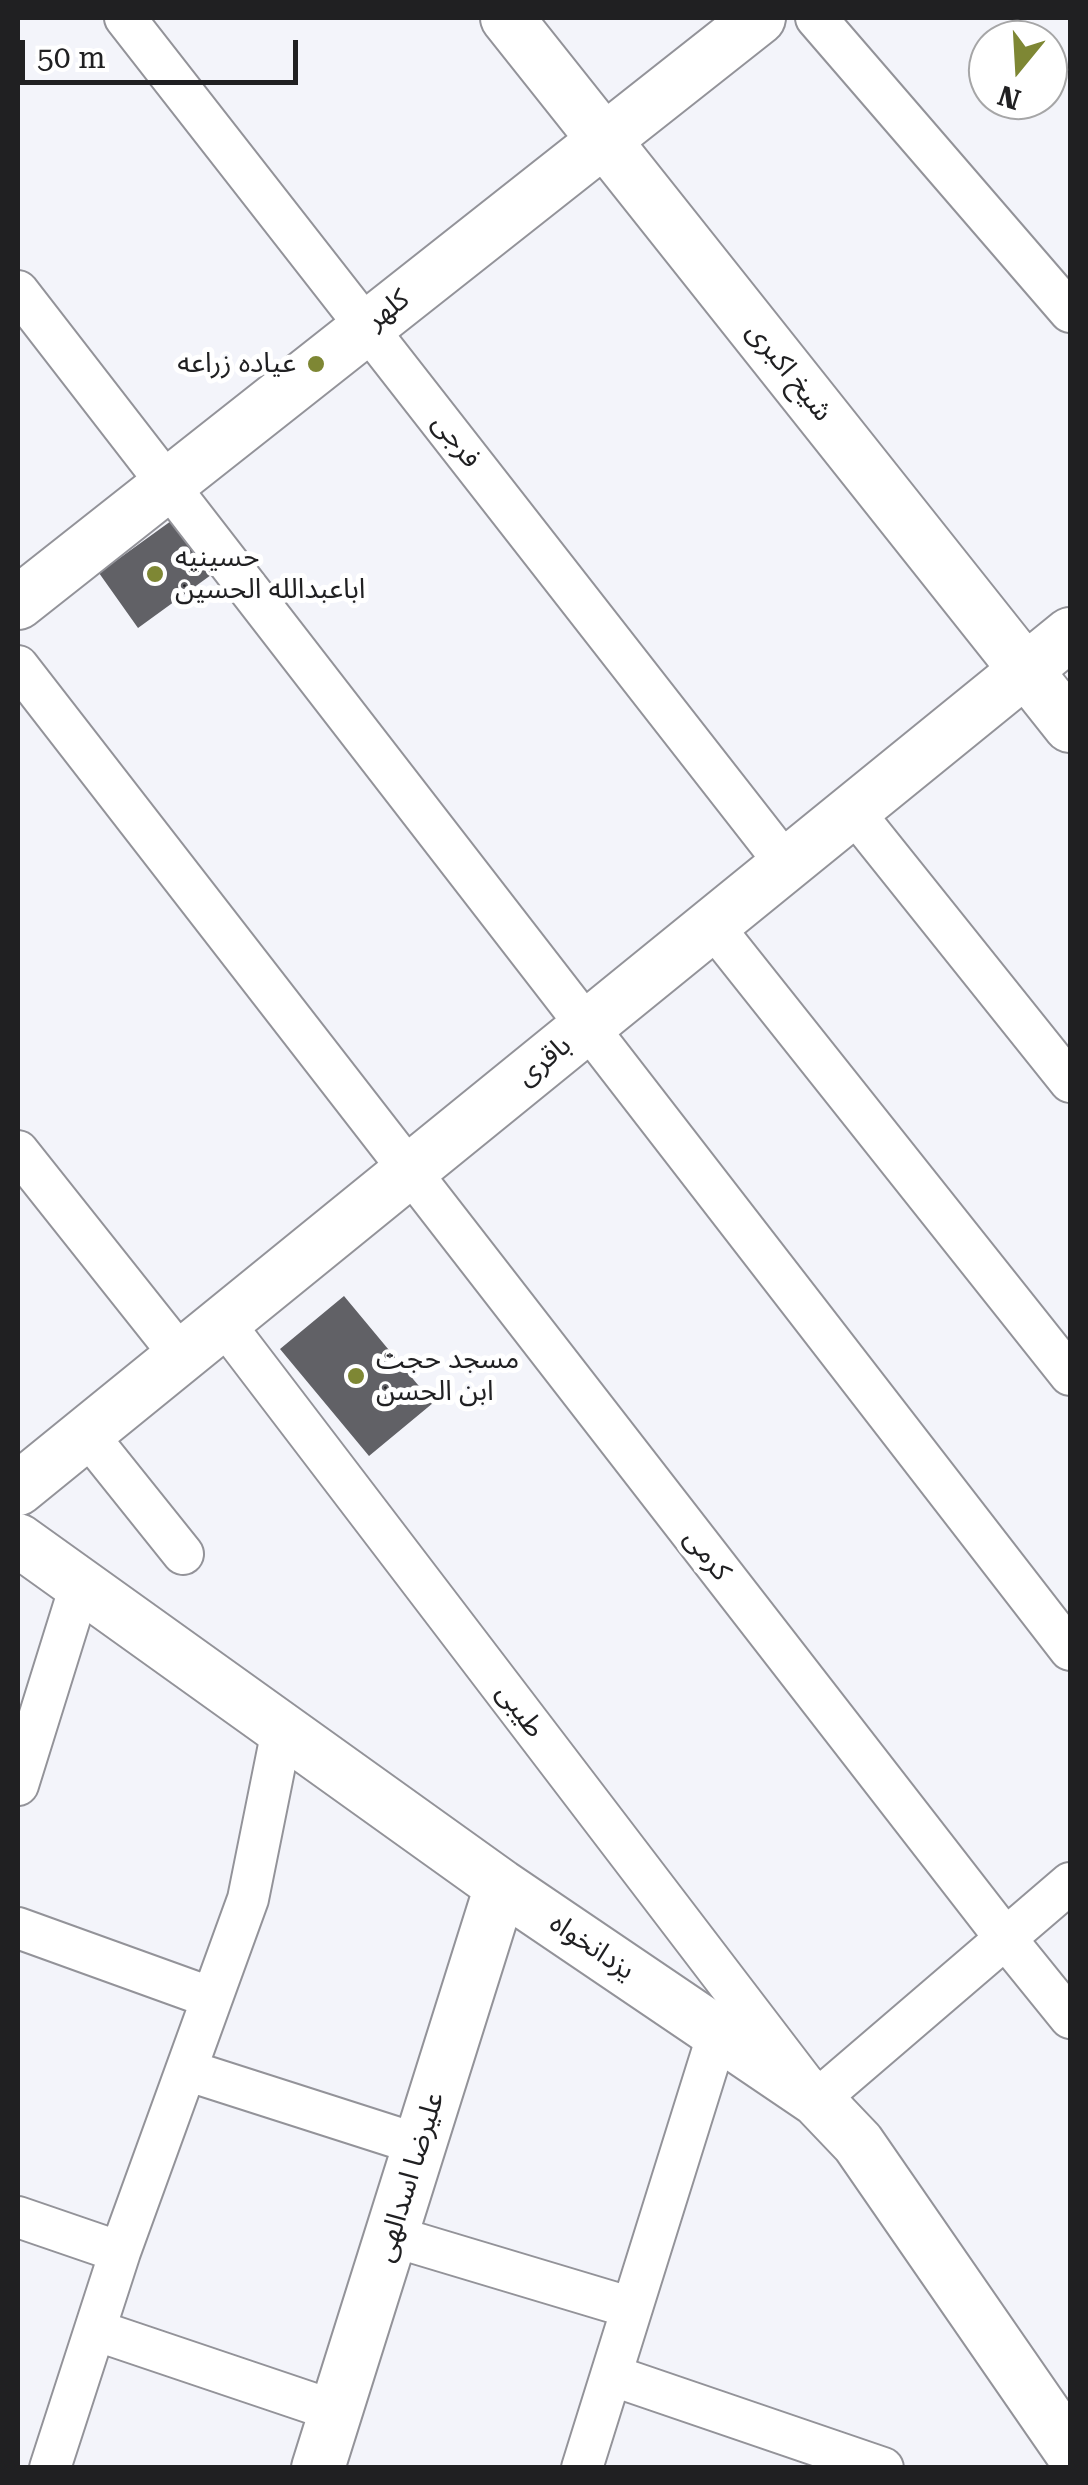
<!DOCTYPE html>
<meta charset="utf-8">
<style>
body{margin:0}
#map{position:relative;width:1088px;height:2485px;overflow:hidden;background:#f3f4fa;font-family:"Roboto Serif",serif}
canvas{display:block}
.frame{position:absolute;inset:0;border:20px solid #202022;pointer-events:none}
.north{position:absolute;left:968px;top:20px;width:100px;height:100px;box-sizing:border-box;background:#fff;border:2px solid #a6a6a7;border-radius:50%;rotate:198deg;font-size:28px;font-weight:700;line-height:40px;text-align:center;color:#202022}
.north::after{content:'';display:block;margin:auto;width:35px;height:45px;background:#7e8734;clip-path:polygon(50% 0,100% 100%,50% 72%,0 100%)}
.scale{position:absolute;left:20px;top:40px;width:278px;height:45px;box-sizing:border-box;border:5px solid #202022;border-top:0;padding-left:12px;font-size:30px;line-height:35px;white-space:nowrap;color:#202022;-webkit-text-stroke:8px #fff;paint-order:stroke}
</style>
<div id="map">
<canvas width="1088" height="2485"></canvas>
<div class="frame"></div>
<div class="north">N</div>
<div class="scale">50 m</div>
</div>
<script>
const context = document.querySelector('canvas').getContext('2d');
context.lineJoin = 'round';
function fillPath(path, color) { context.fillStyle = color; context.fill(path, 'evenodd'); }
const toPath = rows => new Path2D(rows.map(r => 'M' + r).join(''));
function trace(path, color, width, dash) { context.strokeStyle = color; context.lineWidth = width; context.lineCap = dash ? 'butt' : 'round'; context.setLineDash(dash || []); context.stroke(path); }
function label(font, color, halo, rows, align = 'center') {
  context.font = font + ' "Roboto Serif","Noto Sans Arabic",serif'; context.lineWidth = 10; context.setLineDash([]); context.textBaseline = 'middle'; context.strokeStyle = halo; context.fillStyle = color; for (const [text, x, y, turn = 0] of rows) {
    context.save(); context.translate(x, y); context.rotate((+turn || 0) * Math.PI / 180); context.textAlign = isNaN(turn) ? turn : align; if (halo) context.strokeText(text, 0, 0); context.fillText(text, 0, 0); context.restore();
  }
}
fillPath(toPath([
 [171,521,211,575,138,628,99,573],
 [344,1296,433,1403,369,1456,280,1349]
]), '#616166');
const minor = toPath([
 [125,18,786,864],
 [816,18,1070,312],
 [18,291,1070,1650],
 [18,666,1006,1939,1070,2018],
 [853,811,1070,1082],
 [712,925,1070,1375],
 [18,1151,181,1356],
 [223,1322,817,2100,1070,1883],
 [86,1433,183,1554],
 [18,1785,80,1586],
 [18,1928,212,1998],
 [186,2070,420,2145],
 [18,2217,120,2252],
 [392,2236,632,2308],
 [95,2330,335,2411],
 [611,2375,883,2468],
 [50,2468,120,2252,248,1899,282,1730],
 [582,2468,718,2033]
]);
const tertiary = toPath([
 [507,18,1070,726],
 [18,603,759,18],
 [18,1489,1070,634],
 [18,1540,501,1886,817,2100,858,2143,1070,2450],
 [318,2468,501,1886]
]);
trace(minor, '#939399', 44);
trace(tertiary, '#939399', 56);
trace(minor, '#fff', 40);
trace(tertiary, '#fff', 52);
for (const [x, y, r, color] of [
 [316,364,10,"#7e8734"],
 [155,574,10,"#7e8734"],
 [356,1376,10,"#7e8734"]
]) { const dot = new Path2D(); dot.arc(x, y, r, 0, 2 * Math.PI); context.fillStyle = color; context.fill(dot); trace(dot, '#fff', 4); }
label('28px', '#202022', '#fff', [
 ["کلهر",388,310,-38],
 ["شیخ اکبری",789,372,51],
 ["فرجی",456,441,52],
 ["باقری",544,1061,-39],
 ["کرمی",707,1555,52],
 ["طیبی",520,1711,53],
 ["یزدانخواه",592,1947,34],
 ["علیرضا اسدالهی",410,2177,-73]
]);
label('28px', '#202022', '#fff', [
 ["عیاده زراعه",296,364,"right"],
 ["حسینیه",175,558],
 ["اباعبدالله الحسین",175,590],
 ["مسجد حجت",376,1360],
 ["ابن الحسن",376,1392]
], 'left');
</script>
